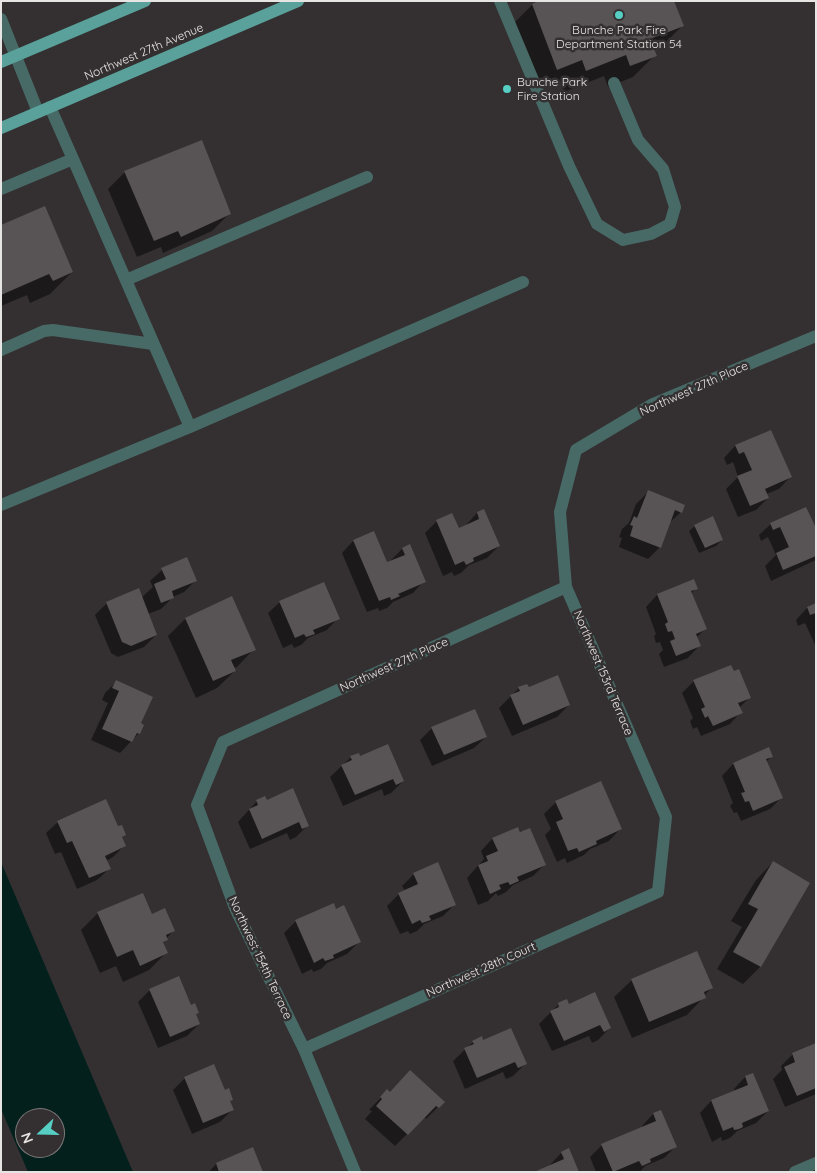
<!DOCTYPE html>
<style>
body{margin:0}
#map{position:relative;width:817px;height:1173px;overflow:hidden;background:#343031;font-family:Quicksand,sans-serif}
canvas{display:block}
.frame{position:absolute;inset:0;border:2px solid #e7e4e4;pointer-events:none}
.north{position:absolute;left:15px;top:1108px;width:50px;height:50px;box-sizing:border-box;background:#343031;border:1px solid #7c7879;border-radius:50%;rotate:249deg;font-size:14px;font-weight:700;line-height:20px;text-align:center;color:#e7e4e4}
.north::after{content:'';display:block;margin:auto;width:18px;height:22px;background:#56cec4;clip-path:polygon(50% 0,100% 100%,50% 72%,0 100%)}
</style>
<div id="map">
<canvas width="817" height="1173"></canvas>
<div class="frame"></div>
<div class="north">N</div>
</div>
<script>
const context = document.querySelector('canvas').getContext('2d');
context.lineJoin = 'round';
function fillPath(path, color) { context.fillStyle = color; context.fill(path, 'evenodd'); }
const toPath = rows => new Path2D(rows.map(r => 'M' + r).join(''));
function trace(path, color, width, dash) { context.strokeStyle = color; context.lineWidth = width; context.lineCap = dash ? 'butt' : 'round'; context.setLineDash(dash || []); context.stroke(path); }
function label(font, color, halo, rows, align = 'center') {
  context.font = font + ' Quicksand,sans-serif'; context.lineWidth = 5; context.setLineDash([]); context.textBaseline = 'middle'; context.strokeStyle = halo; context.fillStyle = color; for (const [text, x, y, turn = 0] of rows) {
    context.save(); context.translate(x, y); context.rotate((+turn || 0) * Math.PI / 180); context.textAlign = isNaN(turn) ? turn : align; if (halo) context.strokeText(text, 0, 0); context.fillText(text, 0, 0); context.restore();
  }
}
fillPath(toPath([
 [1,862,133,1172,28,1172,1,1109],
 [25,1118,55,1118,55,1148,25,1148]
]), '#03201d');
fillPath(toPath([
 [541,1,682,26,660,48,653,50,655,55,633,77,608,87,604,76,564,92,560,81,535,91,510,27,532,5],
 [125,172,229,214,212,231,163,253,161,247,137,257,108,189],
 [1,226,72,272,50,294,30,303,27,295,1,306],
 [770,431,790,477,779,489,766,494,768,498,756,510,738,517,726,489,738,477,733,462,727,465,724,458,735,446],
 [648,492,681,512,668,524,660,547,648,559,619,547,622,538,619,537,622,529,629,523,636,504],
 [477,513,499,546,487,558,469,565,461,573,454,576,452,572,443,576,425,533,437,521,458,530,466,526,466,525],
 [771,524,816,531,816,560,771,581,765,566,776,555,768,537,761,541,759,535],
 [695,526,722,540,716,546,699,553,689,531],
 [353,541,387,564,402,549,409,546,424,581,413,593,393,602,387,608,379,611,378,608,367,612,342,553],
 [162,570,195,581,184,592,173,597,161,609,148,614,156,635,144,647,118,657,111,653,95,615,107,603,141,598,153,587,150,581],
 [693,581,696,588,691,594,705,629,696,638,699,646,688,658,664,667,659,654,663,650,660,642,656,643,654,636,656,634,646,607,657,595],
 [231,598,254,649,237,667,233,668,235,671,217,688,196,698,168,636,185,619],
 [280,602,338,618,327,630,308,638,301,645,294,648,292,644,283,648,268,613],
 [816,605,816,647,805,623,798,626,796,620,807,608],
 [694,681,749,698,739,708,741,712,730,724,701,736,697,727,693,729,690,721,693,718,682,693],
 [116,682,139,724,139,733,120,753,91,740,108,703,102,700,105,693],
 [519,688,528,689,569,705,557,717,512,736,499,708],
 [432,728,486,737,474,748,432,766,420,740],
 [768,749,772,756,766,762,782,797,770,809,741,821,737,812,734,813,730,806,733,803,722,776,733,764],
 [351,757,360,758,403,781,391,793,384,796,382,789,343,806,330,777],
 [257,801,266,802,308,825,296,837,290,840,287,833,250,849,238,822],
 [556,802,620,829,609,841,590,849,584,855,567,863,565,858,557,862,545,835,551,829,544,814],
 [58,822,117,828,125,835,121,838,124,846,113,857,106,861,109,869,97,880,77,889,61,852,55,854,46,833],
 [518,828,544,865,533,876,513,885,506,892,498,896,496,893,488,901,478,905,467,878,484,859,481,851,492,839],
 [773,862,809,883,760,967,743,984,717,969,742,927,731,921,756,880],
 [437,864,455,904,443,916,424,924,417,931,410,934,408,931,400,934,387,906,399,894,405,891,402,886,414,874],
 [333,905,359,942,347,954,327,963,321,969,313,972,312,969,302,974,284,933,296,921],
 [98,913,151,916,173,931,162,944,166,953,149,970,123,982,116,966,100,973,81,930],
 [632,980,711,988,704,996,704,997,687,1015,632,1038,614,997],
 [150,990,191,1007,197,1013,195,1015,199,1024,187,1036,158,1048,138,1002],
 [559,1004,610,1028,598,1040,592,1043,589,1036,552,1051,539,1024],
 [473,1042,482,1042,525,1064,513,1076,506,1079,503,1072,465,1089,453,1061],
 [816,1044,816,1094,785,1107,773,1079,782,1070,781,1066,793,1054],
 [752,1074,768,1111,756,1123,737,1131,730,1138,722,1141,721,1137,712,1142,700,1113,711,1101,735,1092,734,1089,745,1077],
 [185,1078,225,1091,232,1099,229,1102,232,1110,220,1122,192,1134,173,1090],
 [387,1091,390,1093,443,1102,426,1119,424,1117,395,1146,365,1119,372,1111,369,1110],
 [661,1111,676,1146,664,1158,645,1166,640,1172,596,1172,590,1157,602,1145,642,1128,642,1126,653,1114],
 [252,1149,262,1172,209,1172,216,1164],
 [561,1153,578,1172,550,1166,550,1165]
]), '#0007');
fillPath(toPath([
 [538,1,674,1,684,26,650,39,657,56,630,66,626,55,586,71,582,60,557,70,532,4],
 [202,140,231,214,181,237,178,231,154,241,124,171],
 [45,206,73,272,53,281,49,274,1,295,1,225],
 [771,430,792,477,765,489,769,498,750,506,737,476,752,470,744,452,739,454,735,445],
 [648,490,685,505,682,513,675,510,661,548,630,536,633,526,630,525,634,516,637,518],
 [806,507,816,528,816,556,783,570,776,553,789,547,780,527,773,530,770,523],
 [484,509,500,546,473,558,474,561,466,565,464,561,455,565,436,520,452,513,459,528,479,519,477,512],
 [713,516,723,540,705,548,694,525],
 [374,531,387,562,405,555,402,548,410,544,426,582,398,594,400,596,391,600,390,597,379,601,353,540],
 [187,557,197,581,172,591,174,598,161,603,154,584,166,579,161,568],
 [694,579,698,589,691,591,707,629,696,634,701,646,676,656,670,641,675,639,672,631,668,632,665,624,668,622,657,594],
 [324,582,340,619,313,630,315,634,306,637,304,634,295,638,279,601],
 [139,588,157,635,131,646,122,642,106,602],
 [232,596,256,650,231,660,236,671,213,681,185,618],
 [816,603,816,613,810,615,807,607],
 [731,665,734,671,739,669,751,698,738,703,743,713,713,726,708,716,705,718,701,709,705,707,693,680],
 [558,675,570,705,523,725,510,695,520,691,518,687,527,684,529,687],
 [116,680,153,697,141,723,144,725,140,734,137,733,132,742,102,729,119,691,112,688],
 [475,709,487,737,444,755,431,727],
 [388,744,404,781,396,785,393,779,355,795,341,765,352,760,350,756,359,753,360,756],
 [769,747,773,757,766,759,783,798,753,811,749,801,745,802,741,793,745,792,733,763],
 [601,781,622,829,596,841,597,844,579,852,577,848,568,851,556,822,563,819,555,801],
 [293,788,309,826,302,829,299,822,262,839,249,809,258,805,256,800,265,796,267,800],
 [106,799,118,826,122,825,126,835,122,837,126,846,105,856,111,869,89,878,72,841,67,843,57,821],
 [518,827,520,832,530,828,546,865,517,877,519,881,510,885,508,882,499,885,501,889,490,894,478,865,488,861,486,856,498,851,492,838],
 [773,861,810,883,761,967,733,952,758,909,748,904],
 [438,862,456,905,429,916,431,920,422,923,420,920,412,924,398,893,418,884,413,873],
 [143,893,152,914,165,908,175,931,166,935,168,940,163,942,168,953,140,966,133,950,117,957,97,912],
 [334,903,336,909,344,905,361,942,333,955,334,958,325,961,323,958,314,963,295,920],
 [697,951,713,988,704,992,706,998,649,1022,631,979],
 [179,976,191,1005,195,1003,199,1013,196,1014,200,1024,170,1037,149,989],
 [595,992,611,1028,604,1032,600,1025,564,1041,550,1011,559,1007,558,1003,562,1001,567,999,569,1004],
 [511,1028,527,1064,518,1068,515,1062,477,1078,464,1048,474,1044,472,1041,482,1036,483,1040],
 [816,1043,816,1088,797,1096,784,1067,795,1062,792,1053],
 [214,1064,225,1090,229,1088,233,1100,230,1101,234,1110,203,1123,184,1077],
 [410,1070,445,1102,439,1108,436,1106,408,1135,376,1106,382,1099,380,1097,387,1089,390,1092],
 [753,1073,769,1111,742,1123,743,1127,739,1129,734,1130,733,1127,723,1131,711,1100,748,1085,745,1076],
 [661,1110,677,1147,650,1159,651,1162,642,1166,639,1161,613,1172,601,1144,656,1121,653,1113],
 [253,1147,263,1172,219,1172,216,1163],
 [569,1148,579,1172,534,1172,564,1159,561,1152]
]), '#585354');
trace(toPath([
 [500,1,569,166,597,224,623,240,651,234,670,224,675,207,663,169,638,140,614,83],
 [1,189,73,159,50,107],
 [126,280,367,177],
 [1,350,44,331,53,330,153,344],
 [190,427,523,282],
 [1,505,190,427,73,159]
]), '#486a66', 12);
trace(toPath([
 [1,19,38,112],
 [304,1049,658,892,666,817,566,587,560,512,576,450,653,404,816,336],
 [355,1172,304,1049,235,908,197,805,223,742,566,587],
 [795,1172,816,1163]
]), '#486a66', 12);
trace(toPath([
 [1,62,145,1],
 [1,128,298,1]
]), '#59a19a', 12);
for (const [x, y, r, color] of [
 [619,15,5,"#56cec4"],
 [507,89,5,"#56cec4"]
]) { const dot = new Path2D(); dot.arc(x, y, r, 0, 2 * Math.PI); context.fillStyle = color; context.fill(dot); trace(dot, '#343031', 2); }
label('12px', '#e7e4e4', '#343031', [
 ["Bunche Park Fire",619,30],
 ["Department Station 54",619,44],
 ["Bunche Park",517,82,"left"],
 ["Fire Station",517,96,"left"]
]);
label('12px', '#e7e4e4', '#343031', [
 ["Northwest 27th Avenue",144,52,-23],
 ["Northwest 27th Place",694,389,-24],
 ["Northwest 27th Place",394,665,-24],
 ["Northwest 153rd Terrace",603,673,67],
 ["Northwest 154th Terrace",260,958,65],
 ["Northwest 28th Court",481,970,-24]
]);
</script>
